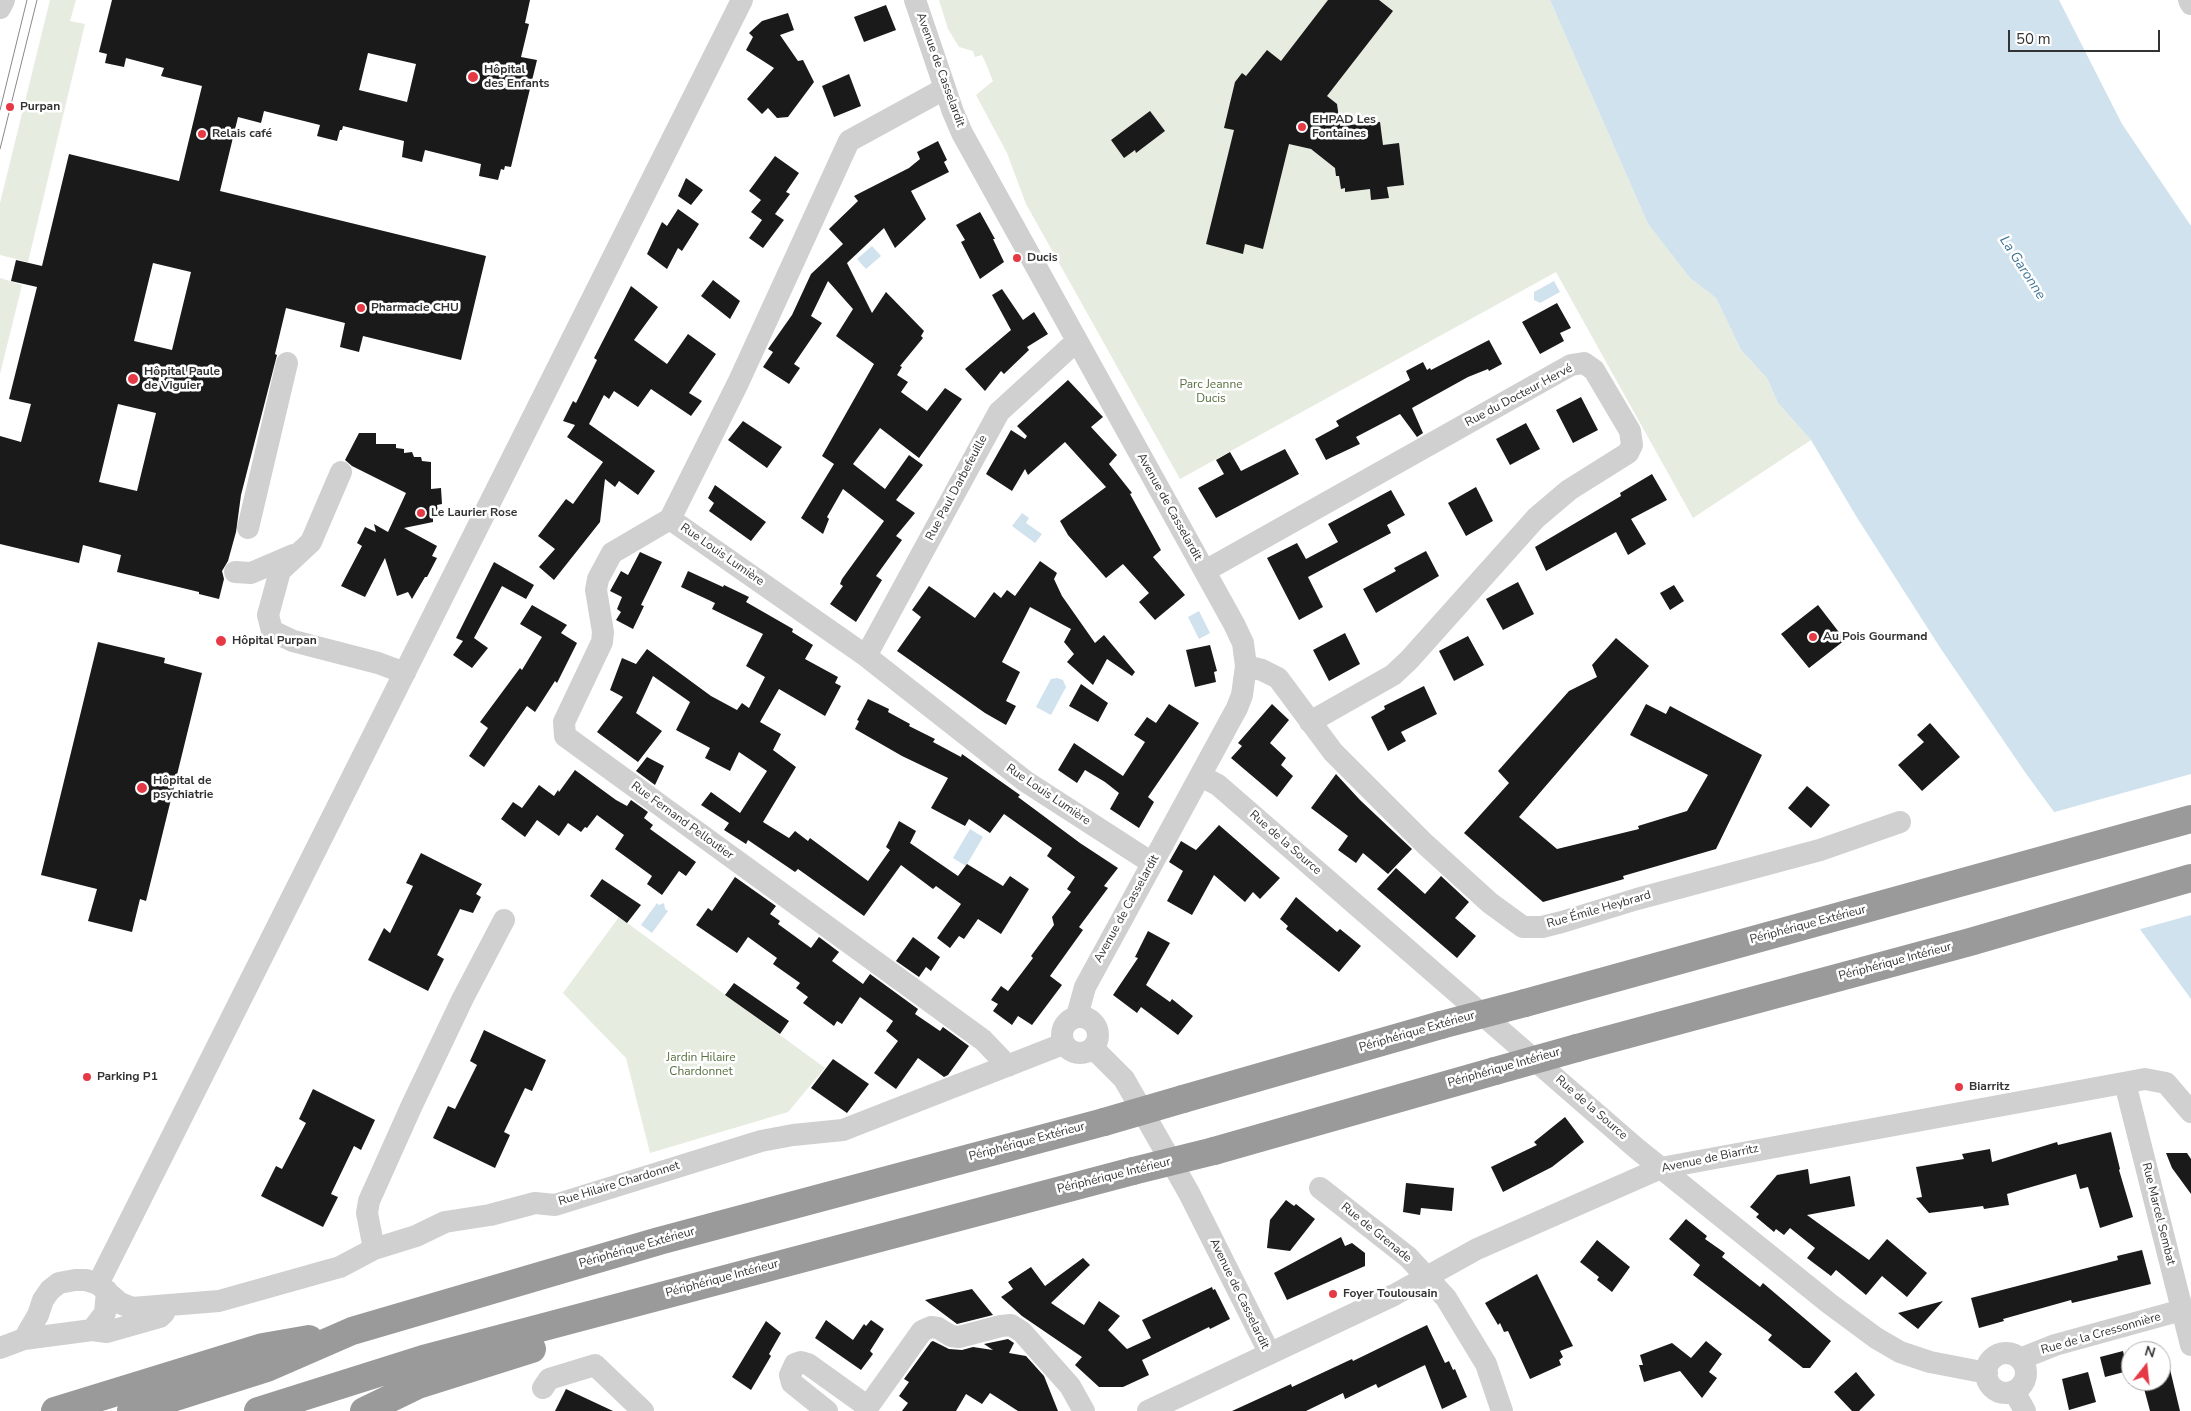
<!DOCTYPE html>
<meta charset="utf-8">
<style>
body{margin:0}
#map{position:relative;width:2191px;height:1411px;overflow:hidden;background:#fff;font-family:"Nunito Sans",sans-serif}
canvas{display:block}
.north{position:absolute;left:2121px;top:1341px;width:50px;height:50px;box-sizing:border-box;background:#fff;border:1px solid #adadad;border-radius:50%;rotate:16deg;font-size:14px;font-weight:700;line-height:20px;text-align:center;color:#333}
.north::after{content:'';display:block;margin:auto;width:18px;height:22px;background:#e63946;clip-path:polygon(50% 0,100% 100%,50% 72%,0 100%)}
.scale{position:absolute;left:2008px;top:30px;width:152px;height:22px;box-sizing:border-box;border:2px solid #333;border-top:0;padding-left:6px;font-size:15px;line-height:18px;white-space:nowrap;color:#333;-webkit-text-stroke:4px #fff;paint-order:stroke}
</style>
<div id="map">
<canvas width="2191" height="1411"></canvas>
<div class="north">N</div>
<div class="scale">50 m</div>
</div>
<script>
const context = document.querySelector('canvas').getContext('2d');
context.lineJoin = 'round';
function fillPath(path, color) { context.fillStyle = color; context.fill(path, 'evenodd'); }
const toPath = rows => new Path2D(rows.map(r => 'M' + r).join(''));
function trace(path, color, width, dash) { context.strokeStyle = color; context.lineWidth = width; context.lineCap = dash ? 'butt' : 'round'; context.setLineDash(dash || []); context.stroke(path); }
function label(font, color, halo, rows, align = 'center') {
  context.font = font + ' "Nunito Sans",sans-serif'; context.lineWidth = 5; context.setLineDash([]); context.textBaseline = 'middle'; context.strokeStyle = halo; context.fillStyle = color; for (const [text, x, y, turn = 0] of rows) {
    context.save(); context.translate(x, y); context.rotate((+turn || 0) * Math.PI / 180); context.textAlign = isNaN(turn) ? turn : align; if (halo) context.strokeText(text, 0, 0); context.fillText(text, 0, 0); context.restore();
  }
}
fillPath(toPath([
 [50,0,76,0,70,21,85,24,28,262,0,255,0,203],
 [939,0,1550,0,1648,224,1690,278,1716,298,1741,350,1767,378,1778,403,1811,440,1693,518,1556,272,1180,479,1026,204,1007,153,976,95,993,81,987,66,982,55,975,57,973,51,959,47,948,29],
 [0,278,22,285,0,374],
 [619,917,825,1068,788,1112,650,1153,626,1058,563,993]
]), '#e6ecdf');
fillPath(toPath([
 [1550,0,2059,0,2122,124,2191,226,2191,999,2027,775,1941,649,1856,516,1811,440,1778,403,1767,378,1741,350,1716,298,1690,278,1648,224],
 [872,246,881,256,866,269,857,259],
 [1554,281,1560,292,1540,303,1534,300,1534,292],
 [1022,513,1029,518,1026,523,1042,534,1035,543,1012,526],
 [1199,611,1210,633,1199,639,1188,617],
 [1057,678,1063,680,1066,687,1051,715,1036,707,1051,679],
 [970,829,983,837,966,866,953,858],
 [657,903,659,905,664,903,665,909,668,911,652,933,641,925]
]), '#cfe2ee');
fillPath(toPath([
 [2191,774,2191,915,2137,930,2051,813]
]), '#fff');
fillPath(toPath([
 [112,0,530,0,525,23,529,24,521,57,537,60,511,167,505,166,504,170,501,169,498,180,479,176,481,164,425,150,422,162,402,157,404,141,343,126,342,130,340,130,337,141,317,136,320,125,264,111,261,123,238,117,220,191,486,256,461,360,363,336,359,352,340,347,345,323,286,308,275,354,277,355,241,495,236,532,228,561,222,571,224,579,219,599,199,594,199,592,117,572,121,555,83,545,79,563,0,544,0,436,21,442,31,404,9,399,37,287,11,281,16,260,42,266,69,154,179,181,202,86,161,76,164,68,126,58,124,67,105,63,107,54,99,52],
 [368,53,416,64,407,102,359,90],
 [153,263,191,272,172,350,134,341],
 [118,404,156,413,137,491,99,482],
 [1328,0,1379,0,1393,11,1327,96,1337,104,1340,126,1380,122,1383,145,1399,143,1404,185,1387,187,1389,198,1371,200,1370,189,1345,192,1345,188,1341,189,1339,176,1336,176,1335,168,1311,149,1289,144,1263,249,1245,244,1243,254,1206,244,1234,130,1224,128,1235,82,1242,73,1246,76,1267,50,1281,61],
 [886,5,896,30,864,42,854,17],
 [788,13,794,30,780,35,798,61,803,60,814,82,788,117,777,118,768,108,762,114,747,99,774,68,746,50,753,37,749,33,762,21],
 [849,74,861,106,834,117,822,86],
 [1150,111,1165,131,1136,153,1135,150,1124,158,1111,140],
 [938,141,947,160,944,162,949,172,911,191,926,219,895,248,884,228,847,263,872,313,886,292,924,331,921,336,923,338,900,366,902,367,897,375,908,382,901,392,927,411,945,388,962,399,919,458,880,428,853,464,885,489,909,455,923,465,896,500,915,513,896,536,902,540,876,576,882,580,856,622,830,604,843,586,840,584,842,579,884,521,843,489,827,517,829,519,823,534,801,518,834,464,822,456,874,364,836,336,853,309,828,281,811,316,822,323,794,364,800,368,789,384,763,367,773,352,768,349,792,315,811,274,843,244,829,229,858,201,854,196,909,168,920,159,917,152],
 [775,156,799,173,786,192,790,194,775,214,784,220,763,248,749,238,762,220,751,212,761,200,749,191],
 [686,178,703,190,691,205,678,196],
 [678,209,699,224,682,251,678,248,667,269,647,254,662,222,667,226],
 [980,212,995,239,993,239,1004,262,980,279,961,242,965,240,956,225],
 [713,280,740,301,730,319,701,296],
 [631,286,658,307,634,340,667,364,688,334,716,354,689,393,702,401,691,416,651,389,638,407,614,391,609,399,604,395,589,424,655,471,638,495,619,481,615,487,605,479,600,522,554,580,539,567,555,549,538,536,566,499,573,504,603,462,567,437,575,425,563,421,573,401,576,403,597,360,594,358],
 [1002,289,1023,320,1034,312,1048,334,1027,347,1029,350,1004,374,1001,371,985,391,965,369,1011,330,992,295],
 [1557,303,1571,328,1560,333,1564,341,1540,354,1522,322],
 [1489,340,1502,364,1489,371,1488,369,1468,377,1412,408,1423,433,1417,437,1400,414,1356,437,1360,444,1326,460,1315,439,1339,426,1336,421,1410,380,1406,371,1423,362,1427,370,1430,368,1431,370],
 [1068,380,1103,417,1091,427,1117,455,1109,464,1132,493,1130,494,1161,550,1153,557,1185,595,1155,620,1139,602,1149,593,1123,564,1106,578,1068,535,1060,521,1106,487,1065,442,1028,475,1025,469,1012,491,986,474,1011,430,1025,439,1027,436,1017,426],
 [1581,397,1598,430,1573,443,1556,410],
 [743,421,782,447,767,468,728,440],
 [1526,423,1540,449,1510,465,1496,439],
 [359,433,376,433,376,444,396,444,396,448,404,449,404,453,412,452,414,457,421,457,422,461,431,462,431,489,441,488,442,504,437,505,438,513,433,514,433,522,404,528,437,546,432,556,437,558,427,577,425,577,412,599,408,592,397,596,385,558,365,597,341,586,362,546,357,543,365,527,376,532,374,524,388,532,406,493,352,466,345,460],
 [1285,449,1299,474,1216,518,1198,488,1224,474,1216,460,1230,452,1241,471],
 [1652,474,1667,500,1631,519,1646,544,1628,555,1616,532,1546,571,1535,547,1621,496,1620,493],
 [715,485,766,522,751,541,709,511,714,503,708,498],
 [1476,487,1493,521,1466,536,1448,503],
 [1391,490,1405,515,1387,525,1391,533,1308,577,1323,607,1299,620,1267,558,1297,543,1306,559,1338,542,1328,524],
 [1426,551,1439,576,1376,613,1363,589,1396,571,1394,568],
 [640,552,662,562,641,605,644,606,633,629,616,620,621,612,617,609,622,597,610,591,621,571,628,575],
 [1040,561,1057,573,1054,579,1062,596,1095,643,1104,635,1135,672,1132,676,1107,659,1093,685,1067,662,1074,654,1064,642,1071,629,1030,607,1002,662,1020,672,1006,701,1016,706,1006,725,985,713,897,651,921,617,912,610,929,586,975,618,994,592,1001,598,1007,590,1015,596],
 [494,562,534,585,526,599,502,586,474,638,488,648,472,668,453,655,463,641,456,638],
 [688,571,723,587,724,585,749,597,746,602,793,629,792,632,813,645,805,659,838,677,835,683,841,686,825,716,779,689,760,722,781,734,773,750,796,767,763,822,789,838,795,831,808,841,810,838,868,881,890,850,886,847,899,821,916,831,910,843,958,876,967,864,1003,886,1010,876,1029,889,1001,934,978,919,964,939,959,936,950,948,937,938,961,904,936,886,933,889,901,865,864,916,798,869,795,872,748,840,746,844,724,830,729,823,701,805,711,792,740,813,767,771,739,752,730,771,705,758,710,748,676,730,690,702,653,676,636,713,662,731,638,762,597,732,623,697,610,690,622,658,636,664,647,649,711,696,737,710,742,703,749,708,765,677,746,666,763,634,712,609,715,603,681,587],
 [1518,582,1534,614,1503,630,1486,599],
 [1674,585,1684,601,1670,610,1660,593],
 [532,605,567,625,561,633,577,643,557,683,555,681,535,712,527,706,484,767,469,756,488,728,480,722,520,668,522,670,542,637,520,624],
 [1818,605,1845,640,1809,668,1781,634],
 [1345,633,1360,664,1329,681,1313,650],
 [1468,636,1484,665,1454,681,1439,651],
 [1616,638,1649,666,1519,817,1557,849,1639,829,1638,826,1687,811,1708,775,1630,735,1646,704,1666,714,1670,706,1762,755,1716,849,1623,876,1624,879,1543,902,1464,833,1509,783,1498,771,1569,691,1597,677,1592,665],
 [98,642,165,658,164,663,202,673,146,901,140,899,132,932,88,921,97,889,41,875],
 [1210,645,1217,671,1214,672,1216,682,1195,687,1186,650],
 [1081,684,1108,703,1098,722,1069,706],
 [1424,686,1437,714,1401,732,1406,741,1388,751,1371,717,1385,709,1384,706],
 [868,699,889,709,888,712,910,724,909,726,935,739,933,742,961,757,962,754,1020,795,1018,797,1080,843,1118,868,1104,886,1108,888,1079,927,1083,930,1050,976,1062,985,1032,1025,1018,1016,1012,1025,993,1011,998,1004,991,1000,1001,986,1008,991,1033,958,1031,956,1054,925,1052,917,1071,892,1067,889,1075,877,1047,856,1052,848,1004,814,990,833,969,819,965,826,931,808,948,778,902,756,855,729,859,721,857,720],
 [1169,704,1199,723,1148,797,1154,802,1139,828,1110,809,1119,793,1105,782,1085,770,1077,783,1058,770,1074,743,1123,776,1145,742,1134,735,1147,717,1156,723],
 [1272,704,1289,720,1270,743,1286,758,1281,765,1293,776,1277,797,1231,758,1242,746,1238,743],
 [1930,723,1960,757,1922,791,1898,765,1924,742,1917,735],
 [647,757,664,766,655,785,636,771],
 [575,770,616,800,627,806,631,800,648,812,644,818,653,825,650,829,696,862,686,876,679,871,662,895,647,884,652,876,615,849,624,835,597,815,587,828,585,827,581,832,568,823,559,836,537,820,525,837,501,819,513,802,522,808,539,785,554,796,558,790,559,792],
 [1336,774,1360,800,1412,849,1388,874,1363,853,1356,863,1338,850,1348,836,1311,808],
 [1807,786,1830,805,1811,828,1788,808],
 [1219,825,1280,878,1260,899,1253,892,1245,902,1214,875,1192,915,1167,901,1183,871,1169,862,1181,841,1196,850],
 [421,853,482,884,476,894,481,897,473,913,460,909,437,955,444,959,428,991,368,960,384,928,390,933,413,886,406,883],
 [1396,868,1425,894,1441,876,1469,902,1455,918,1476,936,1457,958,1377,889],
 [735,877,776,906,770,914,780,921,778,924,811,948,819,937,839,952,832,961,863,984,870,974,918,1009,915,1014,940,1031,943,1027,969,1046,948,1075,944,1077,918,1058,896,1089,874,1073,898,1041,886,1031,893,1021,860,997,842,1024,837,1021,834,1026,803,1003,808,997,796,988,800,983,773,964,777,958,748,937,737,953,696,925,708,908,712,911],
 [602,879,641,905,627,923,590,896],
 [1296,897,1337,932,1340,929,1361,946,1339,972,1286,929,1288,926,1280,919],
 [1148,931,1170,943,1146,985,1170,1002,1172,999,1193,1016,1178,1035,1141,1007,1137,1013,1113,995,1138,958,1135,957],
 [913,937,940,957,931,971,926,967,919,977,896,961],
 [734,983,789,1021,780,1034,725,995],
 [484,1030,546,1060,532,1091,525,1088,504,1132,510,1135,495,1168,433,1138,448,1106,455,1109,477,1065,470,1061],
 [833,1059,869,1084,847,1113,811,1088],
 [313,1089,375,1120,361,1150,354,1146,331,1194,338,1197,323,1227,261,1196,276,1166,282,1169,306,1123,299,1119],
 [1565,1117,1584,1142,1552,1167,1503,1192,1491,1167,1537,1145,1534,1142],
 [2111,1132,2120,1169,2119,1170,2133,1217,2100,1228,2088,1187,2080,1189,2076,1174,2007,1194,2009,1205,1984,1209,1983,1206,1929,1213,1916,1198,1922,1197,1916,1167,1964,1159,1962,1154,1990,1149,1992,1162,2057,1142,2058,1145],
 [2166,1153,2187,1153,2191,1159,2191,1194,2172,1168],
 [1808,1169,1810,1184,1850,1176,1855,1206,1807,1215,1869,1260,1887,1239,1927,1273,1907,1297,1882,1276,1866,1295,1836,1270,1831,1276,1807,1258,1815,1248,1790,1228,1784,1235,1776,1229,1774,1232,1756,1217,1759,1214,1750,1207,1777,1175],
 [1406,1183,1454,1188,1452,1211,1421,1208,1420,1215,1403,1212],
 [1286,1200,1294,1206,1296,1204,1315,1219,1290,1251,1267,1248,1270,1220],
 [1686,1219,1707,1236,1705,1239,1725,1253,1722,1257,1760,1287,1763,1283,1831,1341,1810,1368,1803,1368,1768,1340,1772,1335,1693,1275,1700,1265,1669,1239],
 [1341,1237,1345,1246,1352,1243,1365,1253,1365,1266,1287,1300,1274,1273],
 [1597,1240,1630,1267,1612,1292,1597,1280,1599,1277,1580,1262],
 [2142,1250,2151,1284,2072,1303,2071,1300,2003,1319,2004,1321,1979,1328,1971,1298,2118,1260,2117,1256],
 [1083,1258,1090,1265,1051,1303,1084,1325,1099,1301,1120,1316,1108,1330,1127,1349,1151,1338,1142,1320,1212,1287,1213,1290,1215,1289,1230,1319,1210,1329,1209,1327,1142,1360,1149,1375,1123,1387,1099,1387,1075,1365,1082,1357,1022,1316,1001,1297,1013,1289,1008,1282,1031,1267,1045,1286],
 [1537,1274,1573,1346,1560,1351,1563,1357,1559,1360,1561,1365,1530,1379,1508,1331,1504,1332,1500,1323,1498,1325,1485,1303],
 [972,1289,993,1315,957,1324,925,1300],
 [1943,1301,1918,1329,1898,1313],
 [826,1320,853,1340,864,1324,866,1326,871,1320,884,1329,870,1351,873,1354,861,1370,815,1338],
 [766,1321,781,1333,769,1354,771,1356,751,1390,732,1377],
 [1427,1325,1445,1363,1449,1361,1453,1370,1455,1369,1467,1397,1442,1409,1425,1365,1378,1388,1376,1384,1345,1399,1343,1393,1306,1411,1232,1411,1291,1384,1292,1387,1352,1359,1353,1361],
 [1008,1339,1014,1343,1009,1353,1026,1356,1044,1376,1058,1411,1018,1411,990,1393,982,1404,966,1394,956,1411,902,1411,908,1403,899,1396,909,1382,904,1379,931,1342,933,1341,949,1349,962,1350,973,1347,993,1350,984,1344],
 [1706,1341,1722,1354,1709,1372,1717,1378,1702,1398,1680,1371,1644,1382,1639,1365,1643,1365,1640,1355,1672,1343,1691,1358],
 [2123,1351,2128,1371,2105,1377,2100,1357],
 [2161,1353,2163,1363,2168,1361,2180,1411,2150,1411,2142,1381,2161,1381],
 [1856,1372,1875,1395,1859,1411,1852,1411,1834,1392],
 [2088,1372,2096,1402,2069,1410,2062,1379],
 [566,1389,613,1411,555,1411]
]), '#1a1a1a');
trace(toPath([
 [915,0,953,112,962,133,1234,624,1243,643,1246,666,1242,695,1237,708,1085,987,1077,1016],
 [2189,0,2191,4],
 [0,8,4,0],
 [944,89,849,141,738,383,670,519,866,656,1025,781,1152,863],
 [341,472,311,542,280,571,268,615,272,631,293,641,378,663,405,673],
 [670,519,612,553,598,579,596,590,603,632,602,642,564,722,565,736,983,1040,1008,1066],
 [248,528,287,363],
 [1205,571,1571,365,1584,363,1594,370,1630,431,1632,445,1628,453,1569,490,1536,518,1409,660,1393,675,1310,722],
 [235,572,251,573,293,555],
 [866,656,999,412,1068,349,1078,343],
 [1246,666,1262,670,1278,678,1333,752,1425,844,1490,903,1523,927,1542,927,1562,922,1637,899,1820,850,1900,822],
 [1201,776,1218,785,1636,1148,1830,1304,1876,1338,1900,1352,1930,1362,1987,1373],
 '1062 1035a18 18 0 1 1 36 0a18 18 0 1 1-36 0Z',
 [1093,1048,1124,1079,1189,1193,1269,1352],
 [2125,1083,2191,1345],
 [1320,1188,1408,1257,1446,1298,1486,1364,1502,1411],
 [374,1249,367,1213,369,1201,412,1105,463,998,504,920],
 [98,1284,742,0],
 [92,1330,107,1332,160,1317,164,1313],
 [24,1339,38,1315,43,1300,50,1290,59,1283,75,1280,86,1280,98,1284,120,1303,132,1308,219,1301,340,1267,374,1249,416,1236,445,1222,490,1215,535,1203,555,1205,761,1141,793,1135,843,1130,1063,1044],
 [0,1348,24,1339,92,1330,105,1313,107,1291],
 '1986 1373a20 20 0 1 1 40 0a20 20 0 1 1-40 0Z',
 [2020,1359,2055,1345,2182,1310],
 [543,1388,549,1379,595,1365,643,1411],
 [2014,1391,2025,1411],
 [827,1411,792,1383,790,1375,795,1364,801,1362,808,1364,868,1407],
 [865,1411,922,1331,931,1327,938,1328,951,1336,959,1337,1001,1326,1011,1325,1022,1332,1070,1386,1084,1411],
 [1148,1411,1394,1295,1477,1249,1661,1168,2145,1079,2166,1083,2191,1112]
]), '#d0d0d0', 22);
trace(toPath([
 [1525,1003,2191,819],
 [1577,1048,1970,942,2191,878],
 [1183,1099,1441,1025],
 [1214,1151,1495,1071],
 [55,1411,263,1347,309,1339],
 [131,1411,267,1368,352,1331,659,1241,1104,1122],
 [258,1411,423,1359,1133,1171],
 [364,1411,418,1385,532,1349]
]), '#9a9a9a', 28);
trace(toPath([
 [0,110,27,0],
 [0,149,37,0]
]), '#888', 1);
trace(toPath([
 [1441,1025,1525,1003],
 [1495,1071,1577,1048],
 [1104,1122,1183,1099],
 [1133,1171,1214,1151]
]), '#9a9a9a', 28);
for (const [x, y, r, color] of [
 [473,77,6,"#e63946"],
 [10,107,5,"#e63946"],
 [1302,127,5,"#e63946"],
 [202,134,5,"#e63946"],
 [1017,258,5,"#e63946"],
 [361,308,5,"#e63946"],
 [133,379,6,"#e63946"],
 [421,513,5,"#e63946"],
 [1813,637,5,"#e63946"],
 [221,641,6,"#e63946"],
 [142,788,6,"#e63946"],
 [87,1077,5,"#e63946"],
 [1959,1087,5,"#e63946"],
 [1333,1294,5,"#e63946"]
]) { const dot = new Path2D(); dot.arc(x, y, r, 0, 2 * Math.PI); context.fillStyle = color; context.fill(dot); trace(dot, '#fff', 2); }
label('bold 12px', '#333', '#fff', [
 ["Hôpital",484,70],
 ["des Enfants",484,84],
 ["Purpan",20,107],
 ["EHPAD Les",1312,120],
 ["Fontaines",1312,134],
 ["Relais café",212,134],
 ["Ducis",1027,258],
 ["Pharmacie CHU",371,308],
 ["Hôpital Paule",144,372],
 ["de Viguier",144,386],
 ["Le Laurier Rose",431,513],
 ["Au Pois Gourmand",1823,637],
 ["Hôpital Purpan",232,641],
 ["Hôpital de",153,781],
 ["psychiatrie",153,795],
 ["Parking P1",97,1077],
 ["Biarritz",1969,1087],
 ["Foyer Toulousain",1343,1294]
], 'left');
label('12px', '#333', '#fff', [
 ["Avenue de Casselardit",940,70,70],
 ["Rue du Docteur Hervé",1519,396,-28],
 ["Rue Paul Darbefeuille",957,488,-62],
 ["Avenue de Casselardit",1169,507,61],
 ["Rue Louis Lumière",722,555,35],
 ["Rue Louis Lumière",1048,795,34],
 ["Rue Fernand Pelloutier",682,821,36],
 ["Rue de la Source",1285,843,41],
 ["Avenue de Casselardit",1127,909,-61],
 ["Rue Émile Heybrard",1599,910,-16],
 ["Périphérique Extérieur",1808,925,-15],
 ["Périphérique Intérieur",1895,962,-15],
 ["Périphérique Extérieur",1417,1032,-16],
 ["Périphérique Intérieur",1504,1068,-16],
 ["Rue de la Source",1591,1108,41],
 ["Périphérique Extérieur",1027,1142,-15],
 ["Avenue de Biarritz",1710,1159,-12],
 ["Périphérique Intérieur",1114,1176,-14],
 ["Rue Hilaire Chardonnet",619,1184,-17],
 ["Rue Marcel Sembat",2158,1214,76],
 ["Rue de Grenade",1376,1233,39],
 ["Périphérique Extérieur",637,1248,-16],
 ["Périphérique Intérieur",722,1279,-15],
 ["Avenue de Casselardit",1239,1294,64],
 ["Rue de la Cressonnière",2101,1334,-16]
]);
label('12px', '#56703f', '#fff', [
 ["Parc Jeanne",1211,385],
 ["Ducis",1211,399],
 ["Jardin Hilaire",701,1058],
 ["Chardonnet",701,1072]
]);
label('italic 14px', '#3f7597', '#fff', [
 ["La Garonne",2022,268,57]
]);
</script>
